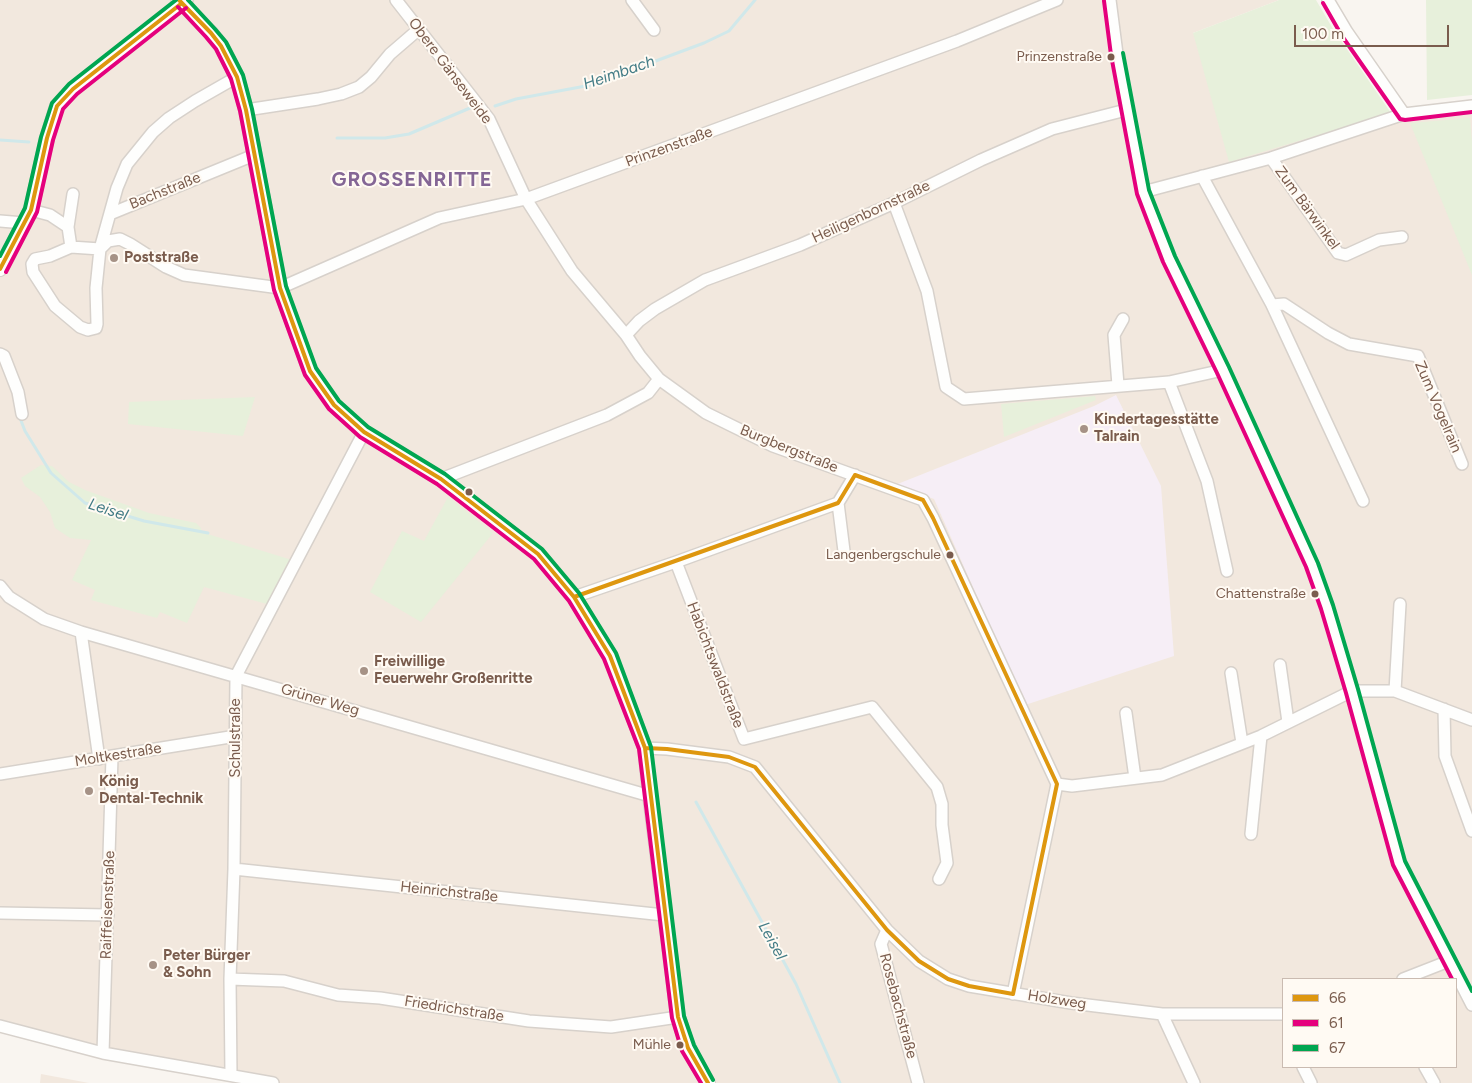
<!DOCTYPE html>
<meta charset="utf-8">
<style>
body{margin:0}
#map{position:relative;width:1472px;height:1083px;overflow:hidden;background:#f9f5f0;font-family:Figtree,sans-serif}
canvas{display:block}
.legend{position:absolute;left:1282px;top:978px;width:175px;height:90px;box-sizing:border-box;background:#fffaf3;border:1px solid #cabbb1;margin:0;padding:6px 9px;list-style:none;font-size:15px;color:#7a5c4d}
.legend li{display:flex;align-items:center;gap:10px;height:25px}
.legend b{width:25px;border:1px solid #cabbb1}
.scale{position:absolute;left:1294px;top:25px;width:155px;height:22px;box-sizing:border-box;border:2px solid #7a5c4d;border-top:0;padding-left:6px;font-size:15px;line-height:18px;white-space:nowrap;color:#7a5c4d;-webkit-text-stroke:4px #fffaf3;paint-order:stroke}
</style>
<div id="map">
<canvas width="1472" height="1083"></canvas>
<ul class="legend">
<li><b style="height:6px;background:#de970f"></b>66</li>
<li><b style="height:6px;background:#e5007d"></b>61</li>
<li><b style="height:6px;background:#00a651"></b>67</li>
</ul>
<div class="scale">100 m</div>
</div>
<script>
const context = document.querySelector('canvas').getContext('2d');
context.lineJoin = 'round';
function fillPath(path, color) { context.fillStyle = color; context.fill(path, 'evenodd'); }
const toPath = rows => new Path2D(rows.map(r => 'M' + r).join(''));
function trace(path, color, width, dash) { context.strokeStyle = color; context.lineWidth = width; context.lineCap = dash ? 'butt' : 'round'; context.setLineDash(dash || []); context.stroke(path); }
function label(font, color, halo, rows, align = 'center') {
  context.font = font + ' Figtree,sans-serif'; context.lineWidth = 4; context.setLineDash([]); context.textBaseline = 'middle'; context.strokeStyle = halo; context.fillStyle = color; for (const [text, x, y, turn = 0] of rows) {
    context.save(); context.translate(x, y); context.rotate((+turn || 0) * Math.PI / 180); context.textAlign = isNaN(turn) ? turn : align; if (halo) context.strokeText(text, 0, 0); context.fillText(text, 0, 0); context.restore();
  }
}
fillPath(toPath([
 [0,0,1279,0,1193,33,1391,113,1472,111,1472,1083,273,1083,0,1026],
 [1283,979,1456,979,1456,1067,1283,1067],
 [41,1074,89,1083,40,1083]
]), '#f2e8de');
fillPath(toPath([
 [1116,395,1161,486,1174,656,1025,705,934,499,895,485,1094,406]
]), '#f6eef6');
fillPath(toPath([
 [1279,0,1316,0,1333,29,1391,113,1229,162,1193,33],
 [1426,0,1472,0,1472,95,1427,100],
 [1470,118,1472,141,1472,275,1410,123],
 [1095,396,1096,400,1004,437,1001,404],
 [255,397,243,436,128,424,129,402],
 [41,465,52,466,69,482,85,490,149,513,196,523,201,528,201,532,292,560,267,604,204,587,187,623,160,612,157,618,91,600,95,590,72,580,91,540,70,538,55,528,50,512,40,497,25,486,21,478],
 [448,497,493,533,421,622,370,592,402,531,424,541]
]), '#e7f0db');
trace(toPath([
 [495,106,516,99,591,85,632,65,653,62,704,43,729,31,755,0],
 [337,138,385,138,409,134,470,108],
 [0,140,29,142],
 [20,418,25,431,51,473,85,503,144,521,208,533],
 [696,802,796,984,840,1083]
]), '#d0e8ea', 3);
const minor = toPath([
 [396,0,489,119,526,199,572,271,626,335,640,356,659,379,706,413,773,446,923,500,933,518,1057,784,1013,994],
 [632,0,654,30],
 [1110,0,1117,54,1143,192,1169,259,1223,370,1312,565,1327,607,1352,691,1399,863,1472,1005],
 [1328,0,1347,32,1404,114,1472,106],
 [246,110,318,99,341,94,359,87,371,77,390,54,419,29],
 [1271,158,1338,253,1346,255,1379,240,1402,237],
 [1202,176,1272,305,1363,501],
 [1143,192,1271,158,1404,114],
 [894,203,927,291,946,387,964,399,1169,382,1223,370],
 [31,210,50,215,68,227,71,247],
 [110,214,254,155],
 [0,221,24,223],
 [68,227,73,194],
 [100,249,108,241,120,239,130,244,166,267,184,275,280,288,439,218,526,199,957,41,1057,0],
 [100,249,71,247,50,256,35,259,32,264,33,272,55,306,80,327,88,330,96,328,97,324,96,288,100,249,117,188,127,164,153,132,169,118,195,101,237,77],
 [1272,305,1284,304,1328,333,1349,344,1418,356,1462,464],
 [626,335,639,321,655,309,705,280,800,245,894,203,981,160,1052,129,1126,110],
 [0,354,4,356,18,392,22,414],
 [1169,382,1207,481,1227,571],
 [1118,385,1114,335,1123,319],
 [441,479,607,415,648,393,659,379],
 [838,503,844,551],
 [676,562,744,739,872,707,937,787,942,804,942,825,947,863,939,879],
 [0,586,9,597,44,619,81,632,650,796],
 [574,597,676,562,838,503,855,475],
 [81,632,99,759],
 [1280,665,1288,722],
 [1231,673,1242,743],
 [1395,691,1400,604],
 [1444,709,1445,756,1472,831],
 [1126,713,1135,778],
 [645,748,667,749,729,757,755,767,887,930,919,961,948,979,969,986,1071,1003,1162,1014,1194,1083],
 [0,774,236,736],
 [1057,784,1072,786,1162,775,1261,736,1352,691,1395,691,1472,720],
 [1251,834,1261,736],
 [234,869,664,915],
 [0,913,108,915],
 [887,930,881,944,918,1083],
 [230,979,284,981,338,995,380,998,529,1021,611,1027,678,1017],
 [1403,979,1449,961],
 [1162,1014,1283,1014],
 [0,1026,103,1053,273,1083],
 [103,1053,112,757],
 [1303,1067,1311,1083],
 [1425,1067,1434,1083],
 [231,1075,230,979,234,869,236,676,364,432]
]);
const tertiary = toPath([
 [0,269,31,210,47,138,57,106,73,89,182,3,211,33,221,46,237,77,246,110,280,288,310,371,334,405,364,432,441,479,538,554,574,597,610,656,645,748,650,796,678,1017,688,1048,708,1083]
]);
const secondary = toPath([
 [179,0,182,3,185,0]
]);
trace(minor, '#d7d1cb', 14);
trace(tertiary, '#d7d1cb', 16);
trace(secondary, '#d9d2cb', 18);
trace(minor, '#fefefd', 11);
trace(tertiary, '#fefefd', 14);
trace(secondary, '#fefefd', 15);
trace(toPath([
 [179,0,211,33,221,46,237,77,246,110,280,288,310,371,334,405,364,432,441,479,538,554,574,597,610,656,645,748,678,1017,688,1048,708,1083],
 [0,269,31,210,47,138,57,106,73,89,182,3],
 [855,475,923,500,933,518,1057,784,1013,994],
 [574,597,838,503,855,475],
 [645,748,667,749,729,757,755,767,887,930,919,961,948,979,969,986,1013,994]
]), '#de970f', 4);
trace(toPath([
 [1104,1,1111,55,1137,194,1163,262,1217,373,1306,567,1321,609,1346,693,1393,865,1452,979],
 [1323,3,1342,36,1400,119,1405,120,1472,112],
 [178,7,206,37,216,49,231,79,240,111,274,290,305,375,329,409,360,437,437,484,534,559,569,601,604,659,639,749,672,1018,682,1051,701,1083],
 [6,272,37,212,53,140,63,109,77,94,186,8]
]), '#e5007d', 4);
trace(toPath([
 [188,0,215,29,226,42,243,75,252,109,286,286,316,368,339,401,368,427,445,474,542,549,579,593,616,653,651,747,684,1016,694,1045,713,1080],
 [1123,53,1149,190,1175,256,1229,367,1318,563,1333,605,1358,689,1405,861,1472,991],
 [0,256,25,208,41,137,52,103,69,84,176,0]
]), '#00a651', 4);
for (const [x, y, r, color] of [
 [1111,57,4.5,"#7a5c4d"],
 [114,258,5,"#a69286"],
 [1084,429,5,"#a69286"],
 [469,492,4.5,"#7a5c4d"],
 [950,555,4.5,"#7a5c4d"],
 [1315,594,4.5,"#7a5c4d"],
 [364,671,5,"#a69286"],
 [89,791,5,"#a69286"],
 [153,965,5,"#a69286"],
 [680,1045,4.5,"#7a5c4d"]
]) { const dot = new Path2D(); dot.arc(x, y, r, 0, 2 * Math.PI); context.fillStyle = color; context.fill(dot); trace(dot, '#fffaf3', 2); }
label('14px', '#7a5c4d', '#fffaf3', [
 ["Prinzenstraße",1102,57],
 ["Langenbergschule",941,555],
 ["Chattenstraße",1306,594],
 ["Mühle",671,1045]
], 'right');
label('15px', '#7a5c4d', '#fffaf3', [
 ["Obere Gänseweide",450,71,53],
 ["Prinzenstraße",669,147,-20],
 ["Bachstraße",165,191,-22],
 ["Zum Bärwinkel",1307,208,54],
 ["Heiligenbornstraße",871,212,-25],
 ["Zum Vogelrain",1438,407,67],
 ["Burgbergstraße",789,449,22],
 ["Habichtswaldstraße",715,665,69],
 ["Grüner Weg",320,700,16],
 ["Schulstraße",236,738,-90],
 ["Moltkestraße",118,755,-9],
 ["Heinrichstraße",449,892,6],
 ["Raiffeisenstraße",108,905,-88],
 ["Holzweg",1057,1000,9],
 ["Rosebachstraße",898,1006,75],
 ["Friedrichstraße",454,1009,9]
]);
label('bold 15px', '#7a5c4d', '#fffaf3', [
 ["Poststraße",124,258],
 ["Kindertagesstätte",1094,420],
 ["Talrain",1094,437],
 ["Freiwillige",374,662],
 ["Feuerwehr Großenritte",374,679],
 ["König",99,782],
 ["Dental-Technik",99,799],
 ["Peter Bürger",163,956],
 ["& Sohn",163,973]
], 'left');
label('italic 16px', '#437c86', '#fffaf3', [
 ["Heimbach",619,73,-19],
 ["Leisel",108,510,18],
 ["Leisel",772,941,61]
]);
context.letterSpacing = '1px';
label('bold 20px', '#846695', '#fffaf3', [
 ["GROSSENRITTE",412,180]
]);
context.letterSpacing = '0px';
</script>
